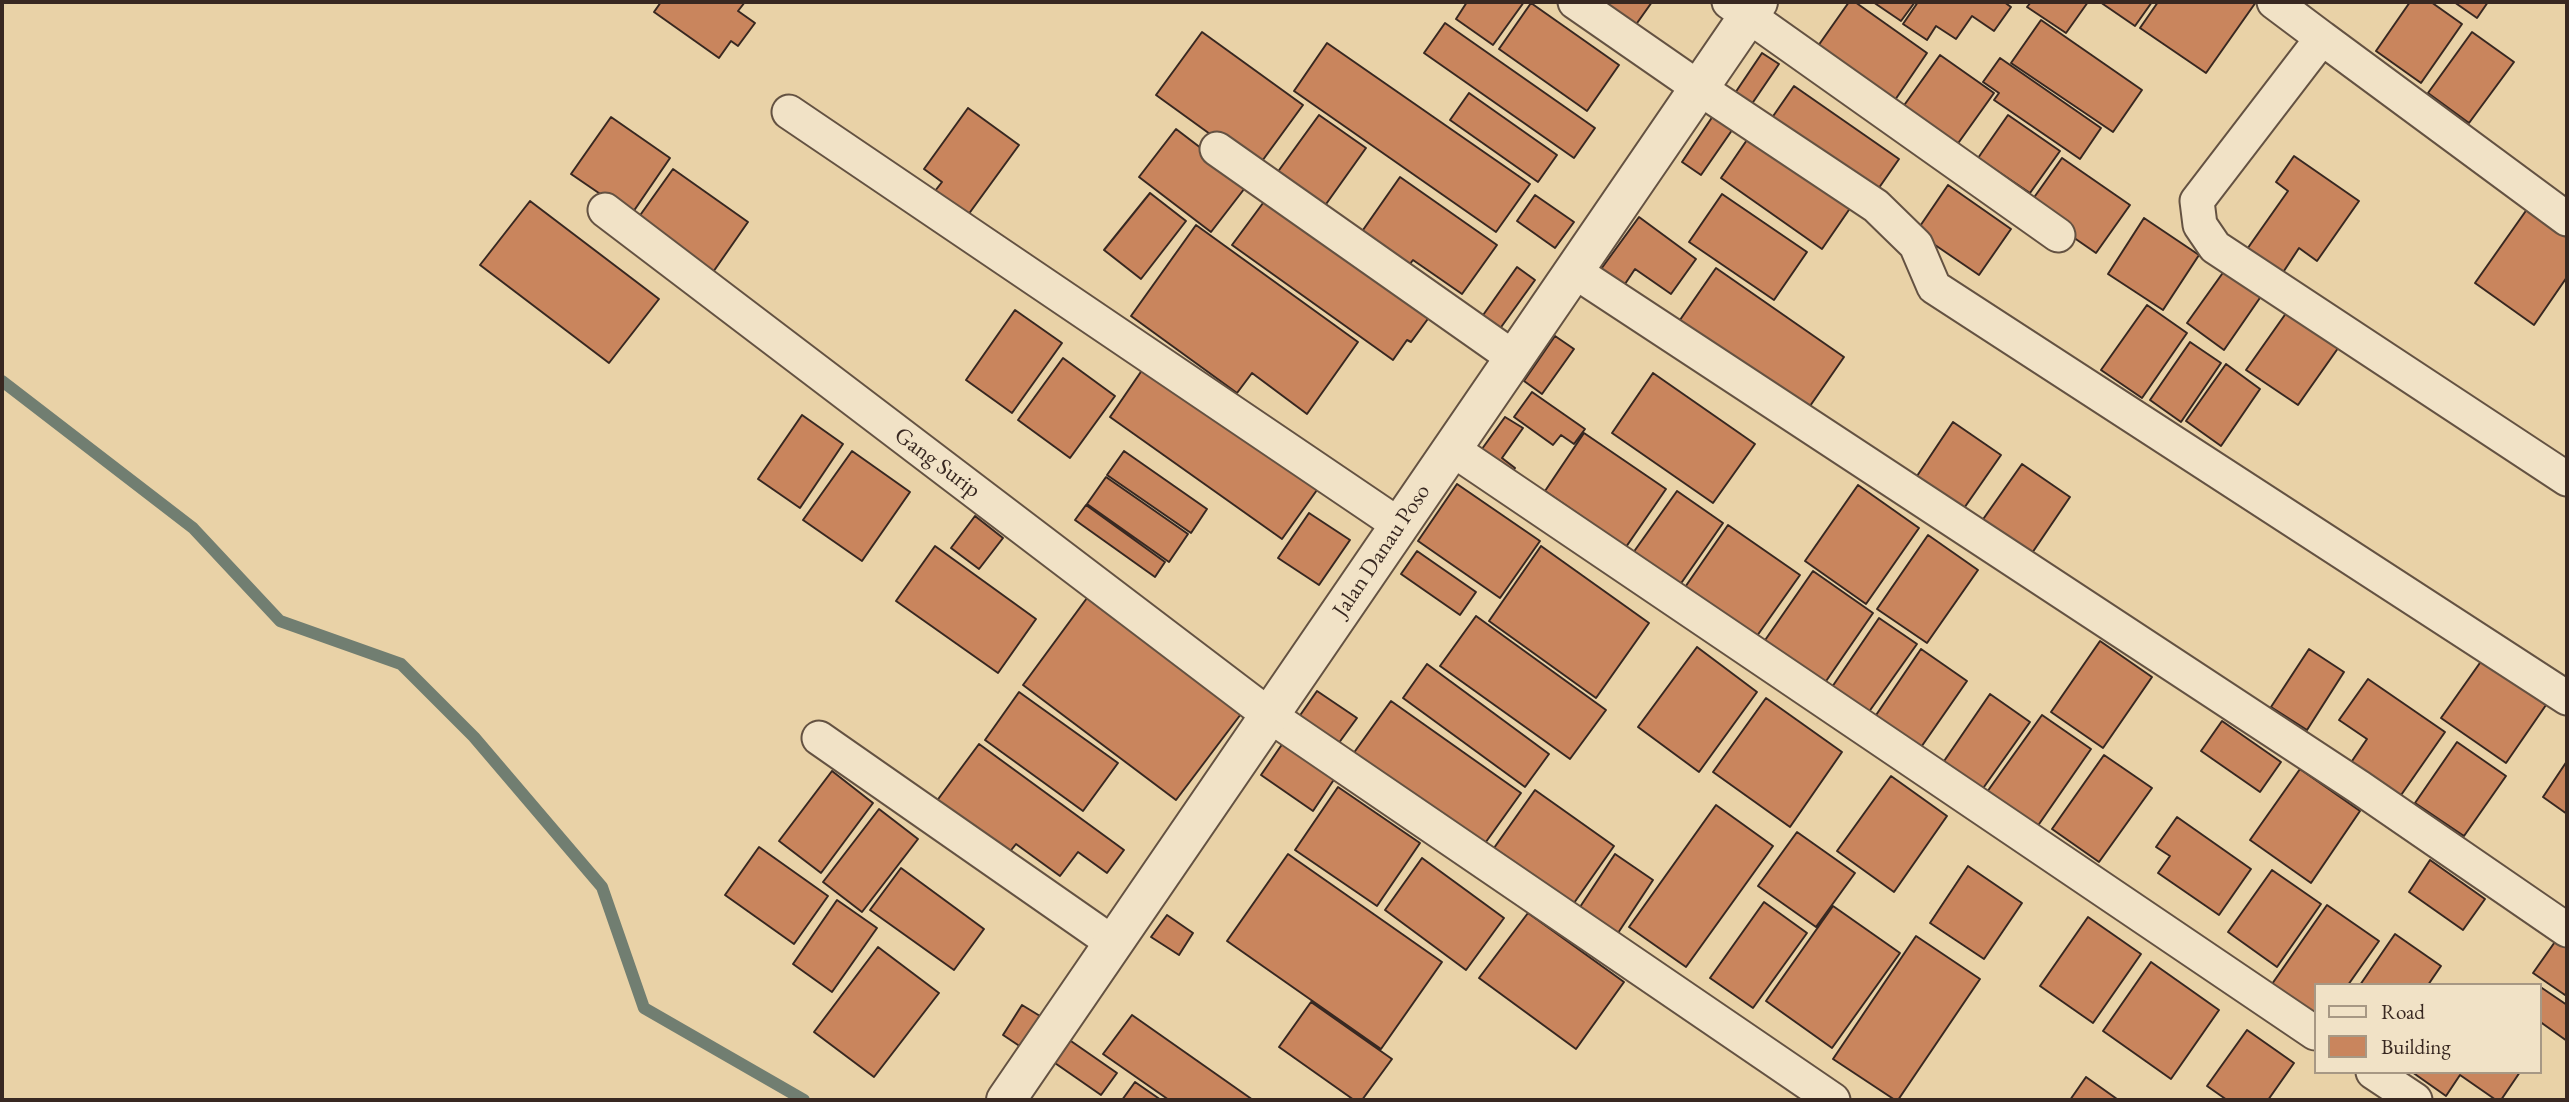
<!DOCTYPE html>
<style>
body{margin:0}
#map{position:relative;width:2569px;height:1102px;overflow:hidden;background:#e9d2a7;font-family:"EB Garamond",serif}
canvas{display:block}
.frame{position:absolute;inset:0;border:4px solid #382821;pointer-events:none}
.legend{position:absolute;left:2314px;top:983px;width:228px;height:91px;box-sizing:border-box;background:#f1e2c6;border:2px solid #a79884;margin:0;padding:9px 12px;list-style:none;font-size:21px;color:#382821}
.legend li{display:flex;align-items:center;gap:14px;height:35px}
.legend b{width:35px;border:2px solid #a79884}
</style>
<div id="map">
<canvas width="2569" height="1102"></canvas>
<div class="frame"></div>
<ul class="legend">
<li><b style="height:9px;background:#f1e2c6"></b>Road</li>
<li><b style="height:19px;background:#c9855d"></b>Building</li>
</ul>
</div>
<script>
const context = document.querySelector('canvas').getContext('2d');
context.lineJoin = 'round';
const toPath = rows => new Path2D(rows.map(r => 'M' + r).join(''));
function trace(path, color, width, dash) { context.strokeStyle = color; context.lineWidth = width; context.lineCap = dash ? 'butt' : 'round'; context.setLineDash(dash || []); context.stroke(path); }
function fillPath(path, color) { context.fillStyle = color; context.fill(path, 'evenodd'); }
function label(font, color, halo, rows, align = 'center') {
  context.font = font + ' "EB Garamond",serif'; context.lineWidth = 5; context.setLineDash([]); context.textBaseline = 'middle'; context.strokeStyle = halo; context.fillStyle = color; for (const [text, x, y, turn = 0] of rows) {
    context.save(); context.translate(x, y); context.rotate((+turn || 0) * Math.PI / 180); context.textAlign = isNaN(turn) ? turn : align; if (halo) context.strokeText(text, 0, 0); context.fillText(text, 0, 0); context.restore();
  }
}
trace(toPath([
 [2,381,193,528,280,621,401,664,474,737,602,887,644,1008,804,1100]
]), '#717e71', 12);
const building = toPath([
 [661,2,745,2,738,11,755,23,738,46,731,41,719,58,654,12,661,2],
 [1467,2,1524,2,1493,45,1456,19,1467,2],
 [1585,2,1652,2,1630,33,1585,2],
 [1849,2,1855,2,1927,53,1895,100,1818,46,1849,2],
 [1873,2,1915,2,1901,21,1873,2],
 [1918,2,2004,2,2011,7,1994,31,1972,16,1956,39,1936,26,1927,40,1903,24,1918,2],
 [2031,2,2088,2,2066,33,2027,7,2031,2],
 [2100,2,2152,2,2135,26,2100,2],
 [2158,2,2256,2,2206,73,2140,28,2158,2],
 [2410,2,2431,2,2462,24,2421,83,2376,51,2410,2],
 [2454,2,2488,2,2477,18,2454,2],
 [1531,3,1619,65,1587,111,1499,49,1531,3],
 [2041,20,2142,90,2113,132,2011,63,2041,20],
 [1445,23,1595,128,1574,158,1424,53,1445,23],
 [1202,32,1303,105,1257,168,1156,95,1202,32],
 [2472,32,2514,62,2469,123,2428,93,2472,32],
 [1327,43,1530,184,1496,232,1294,91,1327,43],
 [1762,53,1779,64,1747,111,1731,99,1762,53],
 [1940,55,1994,93,1954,149,1900,111,1940,55],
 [2000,58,2101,128,2080,159,1994,100,1999,93,1983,82,2000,58],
 [1794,86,1899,159,1874,195,1769,122,1794,86],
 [1469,93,1557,155,1538,182,1450,120,1469,93],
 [968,108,1019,145,968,215,935,191,942,182,924,169,968,108],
 [1717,110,1737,123,1701,175,1682,162,1717,110],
 [1319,115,1366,148,1324,207,1277,173,1319,115],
 [2008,115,2060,151,2030,193,1978,158,2008,115],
 [611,117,670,158,631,215,571,174,611,117],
 [1176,129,1248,184,1211,232,1139,177,1176,129],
 [1751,134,1853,204,1822,249,1721,178,1751,134],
 [2294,156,2359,201,2317,261,2299,248,2280,277,2245,252,2288,191,2276,182,2294,156],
 [2062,158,2130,205,2096,253,2028,206,2062,158],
 [673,169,748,222,711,275,636,221,673,169],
 [1400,177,1497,245,1462,294,1413,260,1403,273,1356,240,1400,177],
 [1948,185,2011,229,1979,275,1916,232,1948,185],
 [1150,193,1186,221,1141,279,1104,250,1150,193],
 [1722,194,1807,252,1774,300,1689,242,1722,194],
 [1535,195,1574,222,1555,248,1517,221,1535,195],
 [1266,199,1430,316,1411,342,1407,340,1393,360,1232,245,1266,199],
 [530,201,659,299,609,363,480,265,530,201],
 [2530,205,2567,231,2567,277,2534,325,2475,283,2530,205],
 [1639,217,1696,259,1671,294,1635,269,1619,293,1596,276,1639,217],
 [2144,218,2199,255,2163,310,2108,274,2144,218],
 [1196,225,1358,342,1307,414,1252,373,1237,393,1131,316,1196,225],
 [1517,267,1535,280,1499,330,1481,318,1517,267],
 [2227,267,2264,292,2224,350,2187,323,2227,267],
 [1716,268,1844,357,1801,419,1673,330,1716,268],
 [2147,305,2187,333,2142,398,2101,370,2147,305],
 [2289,309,2341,344,2298,405,2246,370,2289,309],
 [1015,310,1062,343,1012,413,966,380,1015,310],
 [1555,336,1574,349,1542,394,1524,381,1555,336],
 [2190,342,2221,363,2181,422,2150,400,2190,342],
 [1063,358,1115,396,1070,458,1018,420,1063,358],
 [1149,360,1322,483,1282,539,1110,417,1149,360],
 [2226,364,2260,389,2221,446,2186,421,2226,364],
 [1653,373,1755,444,1713,503,1612,433,1653,373],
 [1532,392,1585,429,1574,444,1561,435,1553,445,1514,417,1532,392],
 [802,415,843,444,800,508,758,479,802,415],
 [1505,417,1523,428,1502,458,1515,468,1506,482,1474,460,1505,417],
 [1953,422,2001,455,1960,514,1913,482,1953,422],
 [1584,433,1666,489,1626,547,1545,491,1584,433],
 [852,451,910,492,862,561,803,520,852,451],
 [1124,451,1207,509,1191,533,1107,475,1124,451],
 [2022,464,2070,497,2028,559,1979,525,2022,464],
 [1106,477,1188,534,1169,562,1087,504,1106,477],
 [1457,484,1540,541,1500,598,1418,541,1457,484],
 [1858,485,1919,528,1866,604,1805,561,1858,485],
 [1677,491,1723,523,1675,592,1628,560,1677,491],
 [1086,505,1165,562,1155,577,1075,520,1086,505],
 [1309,513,1350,540,1319,585,1278,558,1309,513],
 [975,516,1003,538,979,569,951,548,975,516],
 [1728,525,1800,575,1752,643,1681,593,1728,525],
 [1928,535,1978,570,1927,643,1877,609,1928,535],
 [935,546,1036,619,998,673,896,601,935,546],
 [1541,546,1649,623,1596,698,1489,621,1541,546],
 [1417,551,1476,592,1460,615,1401,574,1417,551],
 [1813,571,1873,613,1822,687,1761,646,1813,571],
 [1087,598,1241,714,1176,800,1023,685,1087,598],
 [1476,616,1606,710,1570,759,1440,666,1476,616],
 [1879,618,1917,644,1866,716,1830,690,1879,618],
 [2100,641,2152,677,2103,748,2051,712,2100,641],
 [1697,647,1757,692,1699,772,1638,727,1697,647],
 [1921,649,1967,681,1917,753,1872,721,1921,649],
 [2309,649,2344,672,2307,730,2271,707,2309,649],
 [2482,660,2546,705,2506,763,2441,718,2482,660],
 [1427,664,1549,754,1525,787,1403,698,1427,664],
 [2368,679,2445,732,2399,798,2350,764,2367,739,2339,720,2368,679],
 [1317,691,1357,718,1333,751,1294,724,1317,691],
 [1019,692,1118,763,1083,811,985,740,1019,692],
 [1990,694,2030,722,1979,794,1940,767,1990,694],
 [1766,698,1842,752,1790,827,1713,772,1766,698],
 [1391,701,1521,793,1478,853,1348,761,1391,701],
 [2042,715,2091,749,2037,827,1987,792,2042,715],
 [2222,721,2281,762,2260,792,2201,751,2222,721],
 [1285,740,1337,775,1313,811,1261,775,1285,740],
 [2457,742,2506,776,2464,836,2415,803,2457,742],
 [979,744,1124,850,1107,873,1078,852,1060,876,1016,844,1004,859,933,806,979,744],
 [2104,755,2152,788,2099,862,2052,829,2104,755],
 [2567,761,2567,814,2543,797,2567,761],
 [2300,769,2360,811,2311,883,2250,840,2300,769],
 [832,771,873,803,821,873,779,841,832,771],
 [1891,776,1947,816,1894,892,1837,851,1891,776],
 [1338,787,1420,843,1377,906,1295,850,1338,787],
 [1535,790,1614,846,1574,903,1494,848,1535,790],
 [1716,805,1773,846,1686,967,1629,927,1716,805],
 [879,809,918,839,862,912,823,882,879,809],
 [2177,817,2251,869,2219,915,2158,873,2170,856,2156,847,2177,817],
 [1797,832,1855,873,1816,927,1758,886,1797,832],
 [759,847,828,896,794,944,725,895,759,847],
 [1288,854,1442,962,1381,1049,1227,941,1288,854],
 [1615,854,1653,880,1618,933,1580,907,1615,854],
 [1422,858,1504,918,1466,970,1385,910,1422,858],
 [2430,860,2485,899,2463,930,2409,892,2430,860],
 [1968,866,2022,903,1984,959,1930,923,1968,866],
 [901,868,984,929,954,970,870,910,901,868],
 [2272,870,2321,904,2277,967,2228,932,2272,870],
 [837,900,877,928,832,992,793,964,837,900],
 [1764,902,1807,933,1753,1008,1710,978,1764,902],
 [2327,905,2379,941,2348,985,2315,985,2315,1014,2272,984,2327,905],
 [1833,906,1900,953,1832,1048,1766,1001,1833,906],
 [1528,913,1624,982,1576,1049,1479,978,1528,913],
 [1167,915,1193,933,1179,955,1151,937,1167,915],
 [2088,917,2141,954,2093,1023,2040,986,2088,917],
 [2395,934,2441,966,2428,985,2360,985,2395,934],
 [1916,936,1980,979,1898,1100,1895,1100,1833,1059,1916,936],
 [2557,939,2567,946,2567,992,2565,995,2533,973,2557,939],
 [878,947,939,993,874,1077,814,1032,878,947],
 [2151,962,2219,1010,2171,1079,2103,1031,2151,962],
 [2539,986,2567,1005,2567,1041,2539,1021,2539,986],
 [1311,1002,1392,1059,1362,1100,1354,1100,1279,1047,1311,1002],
 [1022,1005,1040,1016,1021,1047,1003,1035,1022,1005],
 [1132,1015,1253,1100,1169,1100,1103,1054,1132,1015],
 [2247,1030,2294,1063,2268,1100,2227,1100,2207,1086,2247,1030],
 [1068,1039,1117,1073,1101,1095,1052,1061,1068,1039],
 [2412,1072,2520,1072,2501,1100,2496,1100,2460,1075,2446,1096,2412,1072],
 [2086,1077,2117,1099,2116,1100,2070,1100,2086,1077],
 [1135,1082,1161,1100,1122,1100,1135,1082]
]);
fillPath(building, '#c9855d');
trace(building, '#382821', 2);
const minor = toPath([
 [1575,2,1699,88,1876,206,1916,245,1934,287,2567,698],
 [1729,2,2058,235],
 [2274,2,2322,38],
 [789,112,1399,525],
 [1217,149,1514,358],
 [605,210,1269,715,1833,1100],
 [2567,219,2322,38,2197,201,2200,225,2215,247,2567,479],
 [1574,271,2359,787,2567,930],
 [1452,449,2315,1033],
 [819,738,1113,943],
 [2373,1072,2415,1100]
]);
const tertiary = toPath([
 [1006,1100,1758,2]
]);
trace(minor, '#645242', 37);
trace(tertiary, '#645242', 42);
trace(minor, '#f1e2c6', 33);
trace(tertiary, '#f1e2c6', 38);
label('23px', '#382821', '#f1e2c6', [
 ["Gang Surip",937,463,37],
 ["Jalan Danau Poso",1382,551,-56]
]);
</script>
